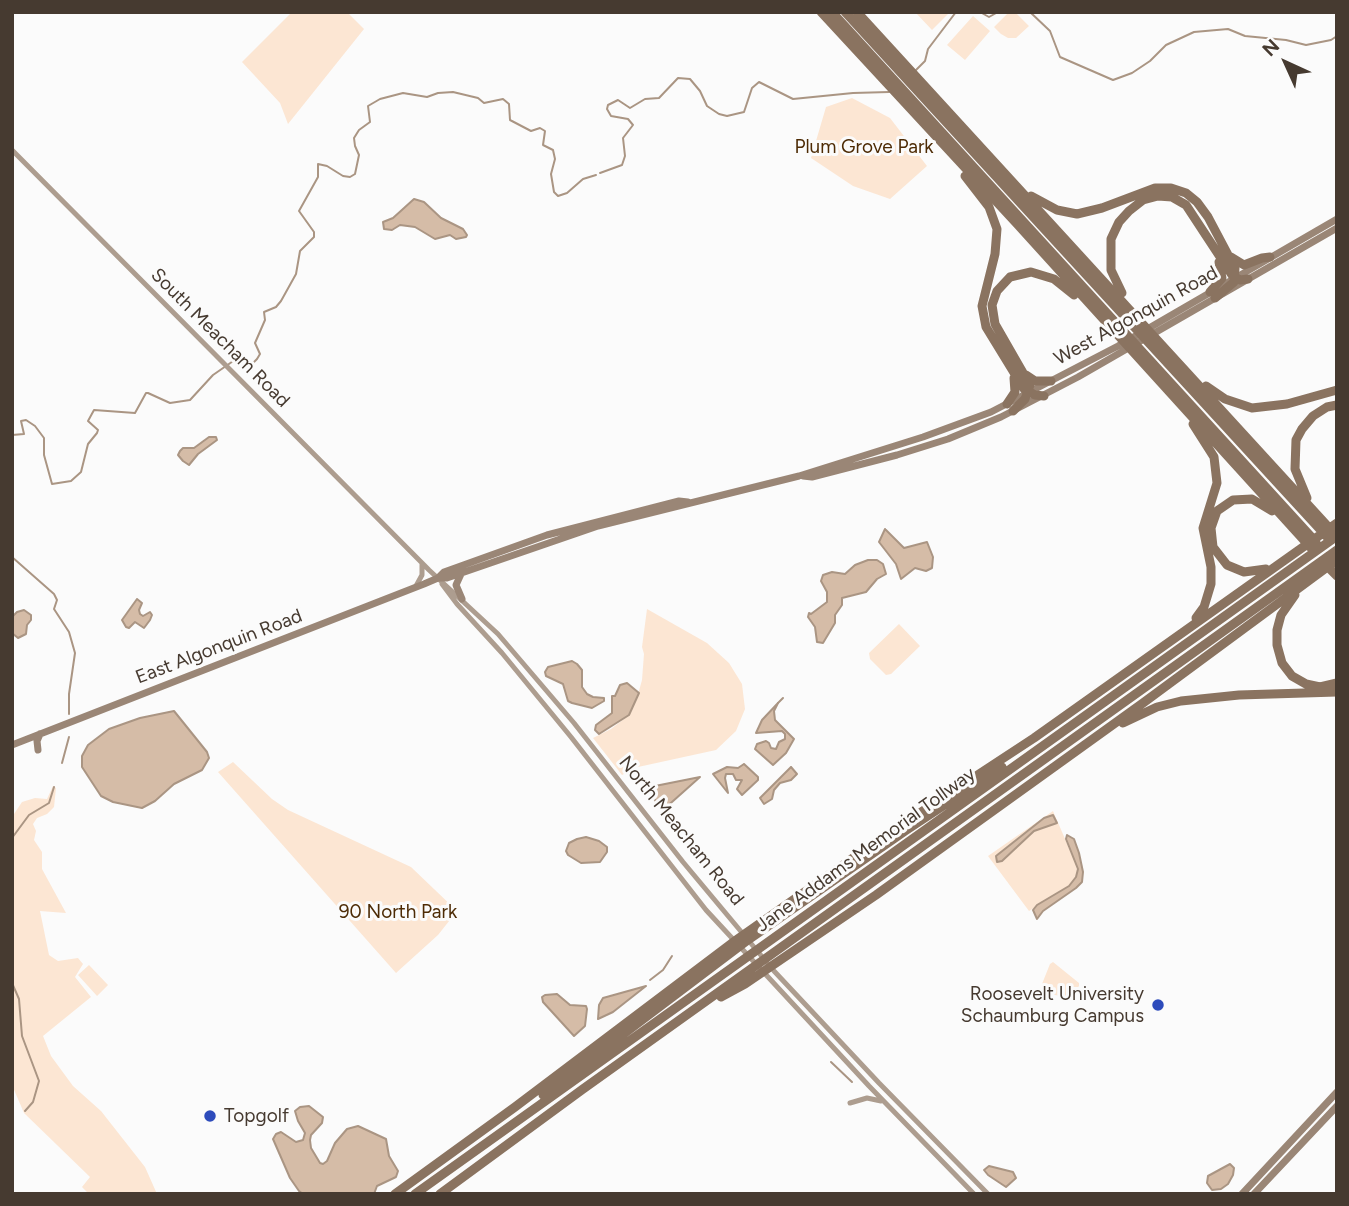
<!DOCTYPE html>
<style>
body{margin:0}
#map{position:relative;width:1349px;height:1206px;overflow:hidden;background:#fbfbfb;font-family:Figtree,sans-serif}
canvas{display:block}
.frame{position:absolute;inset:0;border:14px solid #463a30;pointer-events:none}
.north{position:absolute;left:1251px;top:28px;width:70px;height:70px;-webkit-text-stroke:5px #fbfbfb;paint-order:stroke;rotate:315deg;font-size:19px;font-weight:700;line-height:28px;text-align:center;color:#463a30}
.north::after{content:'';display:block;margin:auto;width:24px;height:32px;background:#463a30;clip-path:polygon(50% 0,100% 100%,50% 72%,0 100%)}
</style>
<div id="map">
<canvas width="1349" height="1206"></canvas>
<div class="frame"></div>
<div class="north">N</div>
</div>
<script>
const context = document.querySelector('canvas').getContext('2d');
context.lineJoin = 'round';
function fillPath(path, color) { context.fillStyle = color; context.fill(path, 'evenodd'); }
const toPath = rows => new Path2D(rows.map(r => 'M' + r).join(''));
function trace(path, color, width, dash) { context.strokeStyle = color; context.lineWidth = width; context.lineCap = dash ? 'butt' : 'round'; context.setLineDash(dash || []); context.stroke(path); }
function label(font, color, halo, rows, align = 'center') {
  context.font = font + ' Figtree,sans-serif'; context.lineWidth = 6; context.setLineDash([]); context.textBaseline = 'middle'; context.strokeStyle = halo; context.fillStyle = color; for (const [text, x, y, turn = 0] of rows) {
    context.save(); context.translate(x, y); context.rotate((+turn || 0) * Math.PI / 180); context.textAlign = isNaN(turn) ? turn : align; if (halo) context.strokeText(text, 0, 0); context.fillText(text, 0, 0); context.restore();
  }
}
fillPath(toPath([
 [292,12,347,12,364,29,288,124,280,103,242,62],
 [915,12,950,12,932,30],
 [1009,12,1015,12,1029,26,1016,38,1008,38,1001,34,994,27],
 [973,16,990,31,965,60,947,45],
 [852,98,890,118,927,166,890,199,853,186,811,158,826,107],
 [647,609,707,643,729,663,742,684,745,709,736,731,716,750,638,767,622,775,593,738,611,729,629,715,637,698,642,680,644,654,642,647],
 [899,624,920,646,891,674,886,675,870,659,869,653],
 [233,762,272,799,288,810,411,867,457,911,438,935,396,973,218,772],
 [53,786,56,788,54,807,47,814,37,818,33,824,36,831,34,840,42,852,42,869,66,913,40,911,49,955,58,961,78,958,83,964,75,977,91,997,43,1036,51,1056,73,1086,101,1111,145,1167,157,1194,89,1194,82,1187,90,1177,24,1113,12,1085,12,817,22,802,35,798,47,799],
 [1053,811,1078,869,1076,878,1069,886,1029,911,988,856],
 [1053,962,1079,983,1079,986,1074,992,1075,996,1071,998,1055,995,1042,984,1050,964],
 [89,965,108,985,97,996,78,975]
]), '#fce6d3');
const water = toPath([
 [414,199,424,202,441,218,463,229,467,235,466,237,456,239,450,235,435,239,415,227,400,225,392,230,384,229,383,222,393,218,414,199],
 [209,437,216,437,217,440,198,454,189,465,183,461,178,455,180,451,183,448,194,448,209,437],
 [885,529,904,548,927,542,933,557,932,568,926,571,915,568,901,579,896,564,879,542,885,529],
 [868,560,877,560,883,564,886,574,877,579,866,592,842,598,842,605,835,615,835,623,823,643,817,642,815,627,808,617,809,613,811,614,827,602,827,592,821,581,823,575,832,572,845,574,855,565,868,560],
 [137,599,142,603,139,610,140,614,143,616,150,612,152,615,150,620,144,628,135,622,129,628,126,627,122,620,137,599],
 [24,610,31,615,31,620,27,625,26,634,18,638,12,633,12,617,17,612,24,610],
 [572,661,577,664,582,670,582,687,587,694,593,697,604,698,604,701,592,708,572,703,568,701,563,684,546,676,545,672,548,667,572,661],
 [627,683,639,693,629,715,599,734,595,730,596,725,612,713,612,696,615,696,620,685,627,683],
 [778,703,774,711,775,720,794,739,786,753,773,765,755,749,757,744,766,741,769,743,771,748,776,749,779,742,785,739,785,734,782,731,756,733,762,720,778,703],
 [174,711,207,752,209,758,202,770,174,784,155,801,142,808,113,802,101,796,82,767,82,756,88,745,109,729,140,718,174,711],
 [744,764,758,777,758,780,742,795,737,789,742,780,736,780,733,774,726,774,725,778,728,793,713,774,727,767,738,768,744,764],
 [791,767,797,774,791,780,780,783,774,790,772,799,764,804,760,798,791,767],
 [700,777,663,810,658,808,655,800,646,792,646,788,650,787,700,777],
 [1053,815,1057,823,1034,831,1002,861,997,862,996,856,1044,818,1053,815],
 [1067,835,1074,839,1079,853,1083,872,1082,882,1076,888,1043,911,1037,919,1033,910,1037,905,1069,886,1076,877,1078,869,1066,839,1067,835],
 [586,837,599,841,607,847,607,852,600,862,581,863,568,855,566,851,569,843,577,839,586,837],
 [646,986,613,1012,598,1019,599,1005,603,998,646,986],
 [557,994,570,1005,586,1006,587,1009,585,1026,574,1036,543,1002,542,997,545,995,557,994],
 [309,1106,323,1117,322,1123,311,1135,310,1140,311,1148,320,1163,323,1164,327,1161,335,1143,347,1129,358,1126,386,1139,389,1156,398,1171,396,1177,377,1186,374,1194,303,1194,299,1191,290,1178,273,1139,276,1134,281,1132,296,1142,303,1140,305,1133,298,1121,295,1111,300,1107,309,1106],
 [1230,1164,1234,1168,1233,1175,1228,1184,1221,1189,1212,1190,1207,1183,1208,1176,1230,1164],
 [989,1166,1013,1172,1016,1178,1006,1187,988,1175,984,1170,989,1166]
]);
fillPath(water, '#d5bca7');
trace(water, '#aa9583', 2);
trace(toPath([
 [980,12,989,17,998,12],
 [1030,12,1050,31,1060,57,1113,80,1132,73,1150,61,1166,45,1194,32,1228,29,1245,36,1286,40,1306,45,1331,40,1337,36],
 [916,70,925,61,928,49,956,12],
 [600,173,622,165,625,156,623,138,633,125,628,119,611,116,607,109,608,105,618,100,630,108,645,99,659,98,678,78,690,79,700,91,707,106,719,114,727,116,744,112,752,88,759,82,793,99,853,93,889,92],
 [12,435,24,434,21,421,26,420,35,426,44,438,44,455,52,484,71,481,81,472,88,444,97,433,98,430,88,421,94,410,135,413,146,393,148,393,170,403,190,400,213,375,239,357,253,363,257,359,260,354,255,343,265,320,264,312,276,307,281,301,296,274,300,251,314,237,314,232,299,211,318,177,318,164,327,166,343,176,350,177,355,174,359,155,355,146,354,138,359,130,370,122,368,106,380,99,403,93,427,97,438,93,453,92,478,98,484,103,503,99,509,104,510,120,531,131,540,128,545,131,543,145,553,150,555,159,551,174,554,192,558,196,567,193,583,179,596,175],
 [12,557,54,594,57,600,54,609,69,632,75,653,69,694,69,714],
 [778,703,783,698],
 [62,763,69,737],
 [12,838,29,815,49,803,54,787],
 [650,980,663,970,672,956],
 [12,983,19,999,22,1036,39,1081,33,1102,25,1111],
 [831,1062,852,1082]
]), '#aa9583', 2);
trace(toPath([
 [12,150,429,570,498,634,574,723,683,862,774,971,879,1083,988,1194],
 [442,584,457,604,502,653,571,737,706,910,869,1086,974,1194],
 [416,586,422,575,422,563],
 [850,1103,867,1098,881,1101]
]), '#ad9d8f', 5);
trace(toPath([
 [803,476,812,477,897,455,948,439,1001,417,1078,377,1337,228],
 [461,574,456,585,462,599],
 [438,578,447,578,598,526,799,476,923,437,991,412,1118,346,1337,219],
 [12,745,424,584,438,578,444,572,547,535,679,501,688,502],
 [38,750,37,741,40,734],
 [1242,1194,1337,1092],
 [1254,1194,1337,1106]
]), '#9a8676', 7);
trace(toPath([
 [821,12,1018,225,1311,548],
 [832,12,1316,542],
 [845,12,1327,537],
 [857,12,1333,532],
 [965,176,989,207,997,229,995,254,982,306,986,327,1024,389,1035,395,1044,396],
 [1031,196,1057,210,1077,214,1102,208,1155,188,1171,188,1186,193,1197,202,1208,217,1235,268,1234,282,1215,298],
 [1231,257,1244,265,1262,258,1270,257],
 [1210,292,1222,278,1219,262],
 [1122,293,1111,270,1111,239,1119,222,1129,211,1143,200,1158,196,1172,197,1186,205,1232,275,1240,280,1248,279],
 [1026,375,1035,381,1051,381],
 [1206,386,1225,399,1252,408,1287,404,1337,390],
 [1007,404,1015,392,1014,378],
 [1013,411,1025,399,1030,385,995,324,992,305,997,291,1010,277,1031,272,1054,279,1074,295],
 [1193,424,1214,457,1217,483,1203,528,1211,567,1211,584,1204,607,1196,618],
 [1307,498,1295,469,1296,440,1302,429,1313,416,1327,407,1337,405],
 [1325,564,1337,576],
 [1266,569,1244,572,1227,565,1213,547,1211,528,1217,511,1233,500,1252,499,1272,511],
 [1295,595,1281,615,1277,630,1277,645,1282,663,1292,676,1306,684,1320,687,1337,683],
 [1123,723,1157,707,1181,701,1239,695,1337,692],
 [721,997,745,984,876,895,1143,703,1337,560],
 [543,1095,748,940,905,831,1002,767],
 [395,1194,515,1107,732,943,880,839,1034,738,1337,523],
 [415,1194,1337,536],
 [440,1194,583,1089,1337,550]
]), '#8a7360', 9);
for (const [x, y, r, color] of [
 [1158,1005,7,"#2d4bbb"],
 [210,1116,7,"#2d4bbb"]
]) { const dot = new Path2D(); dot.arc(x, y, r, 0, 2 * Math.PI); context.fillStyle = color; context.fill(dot); trace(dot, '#fbfbfb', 2.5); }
label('19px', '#4d2b05', '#fbfbfb', [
 ["Plum Grove Park",864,147],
 ["90 North Park",398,912]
]);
label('19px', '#463a30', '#fbfbfb', [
 ["West Algonquin Road",1136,316,-29],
 ["South Meacham Road",220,338,45],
 ["East Algonquin Road",219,647,-21],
 ["North Meacham Road",681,831,51],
 ["Jane Addams Memorial Tollway",866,850,-36]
]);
label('19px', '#463a30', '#fbfbfb', [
 ["Roosevelt University",1144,994],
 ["Schaumburg Campus",1144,1016],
 ["Topgolf",224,1116,"left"]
], 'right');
</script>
